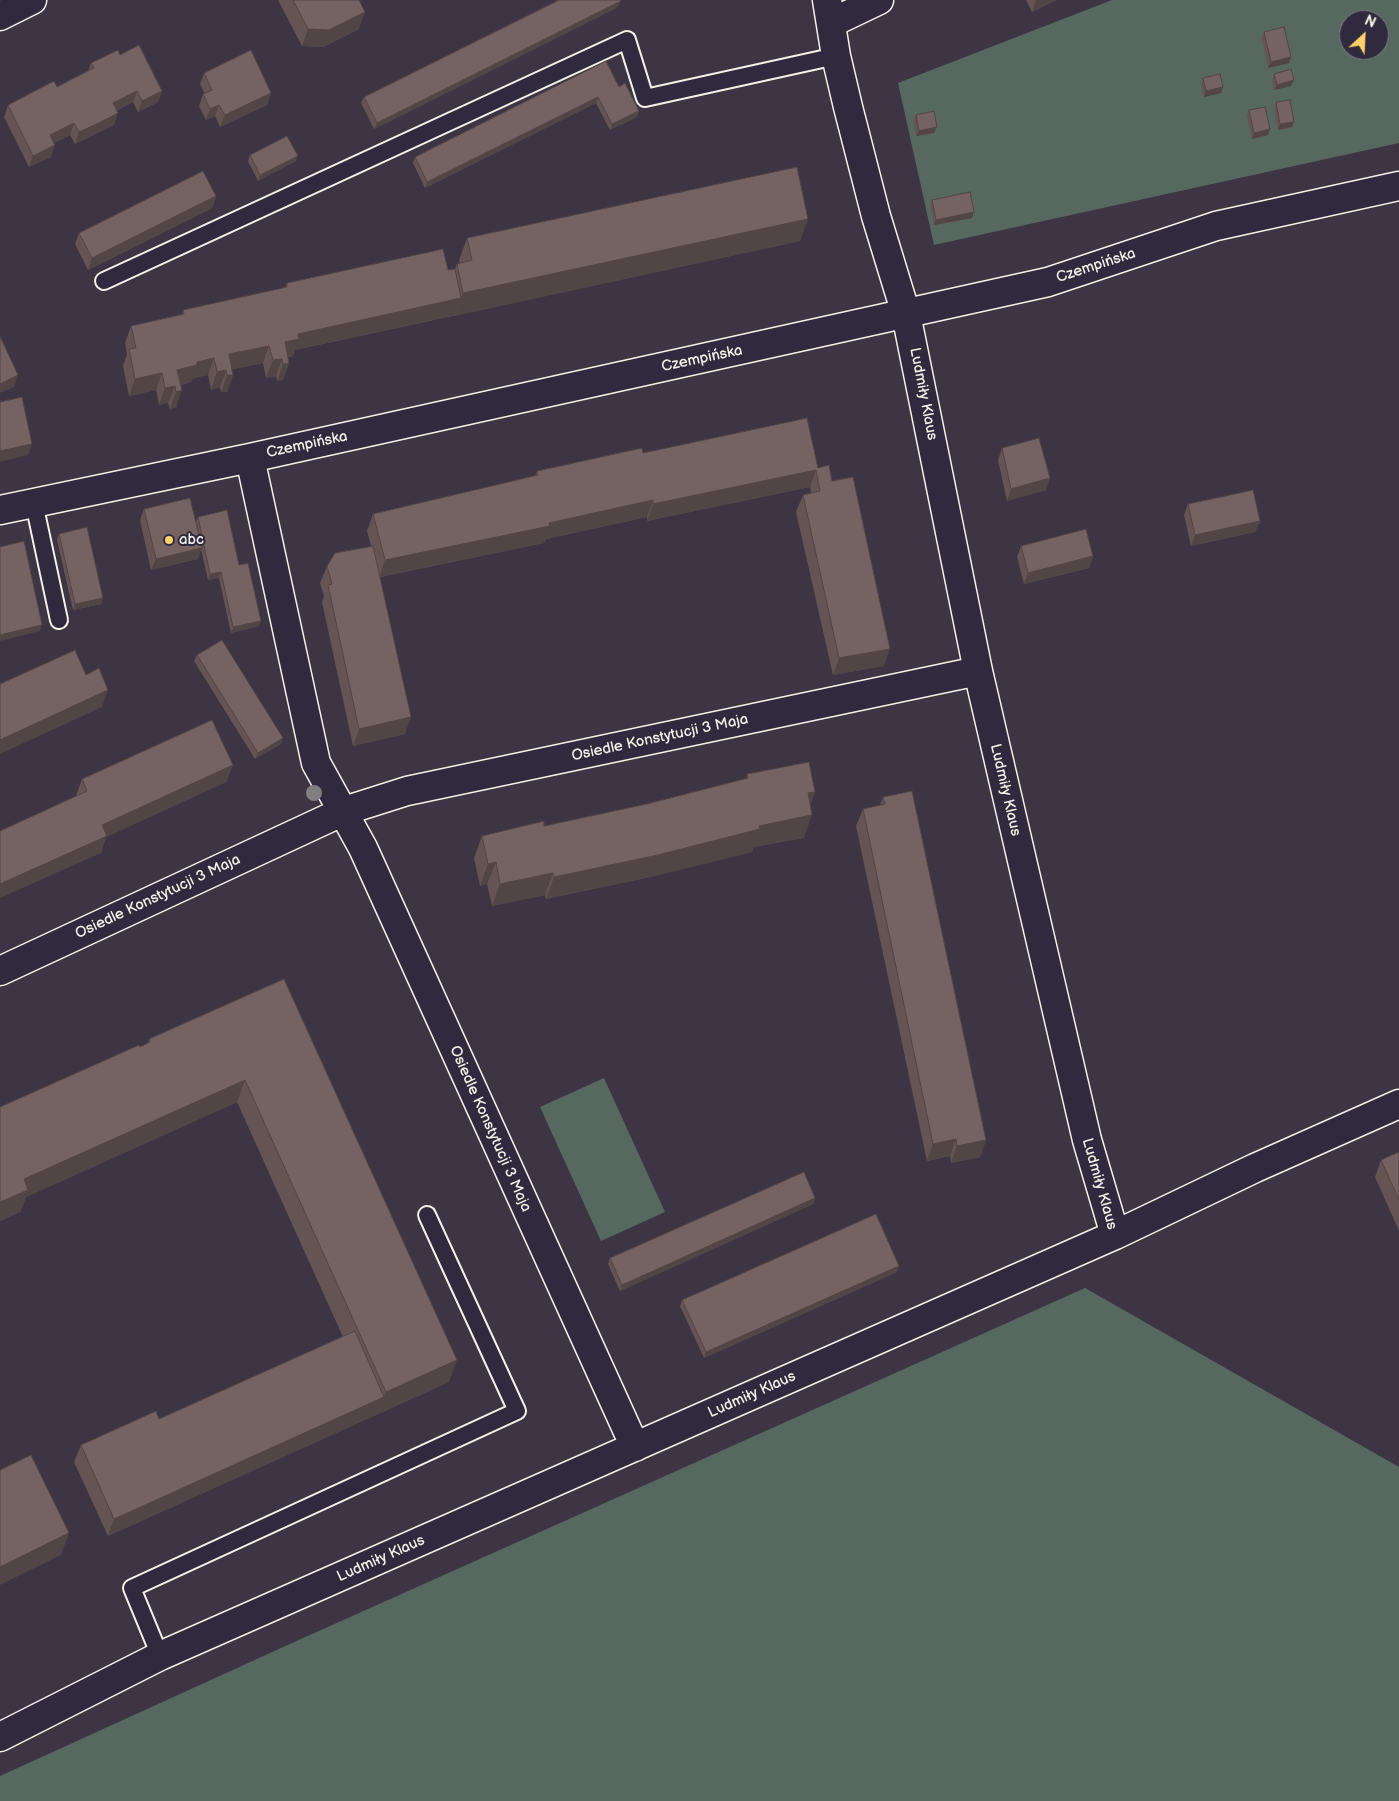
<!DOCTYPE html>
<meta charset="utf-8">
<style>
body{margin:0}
#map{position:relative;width:1399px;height:1801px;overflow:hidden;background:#3d3544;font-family:"Balsamiq Sans",sans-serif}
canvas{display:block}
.north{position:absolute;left:1339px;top:10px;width:50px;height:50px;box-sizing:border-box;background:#2f2a3d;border:1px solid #7e7a81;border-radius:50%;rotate:25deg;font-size:14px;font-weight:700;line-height:20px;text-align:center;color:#f4f1e8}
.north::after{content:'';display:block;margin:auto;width:18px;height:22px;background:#ffd166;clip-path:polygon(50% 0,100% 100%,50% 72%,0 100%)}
</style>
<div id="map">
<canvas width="1399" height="1801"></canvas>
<div class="north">N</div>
</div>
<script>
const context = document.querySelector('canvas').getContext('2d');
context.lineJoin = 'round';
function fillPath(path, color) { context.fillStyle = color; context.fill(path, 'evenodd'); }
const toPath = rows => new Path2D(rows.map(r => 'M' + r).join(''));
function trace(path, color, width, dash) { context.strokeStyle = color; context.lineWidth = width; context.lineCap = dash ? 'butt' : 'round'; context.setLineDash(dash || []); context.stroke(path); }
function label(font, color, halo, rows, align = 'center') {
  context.font = font + ' "Balsamiq Sans",sans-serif'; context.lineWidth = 4; context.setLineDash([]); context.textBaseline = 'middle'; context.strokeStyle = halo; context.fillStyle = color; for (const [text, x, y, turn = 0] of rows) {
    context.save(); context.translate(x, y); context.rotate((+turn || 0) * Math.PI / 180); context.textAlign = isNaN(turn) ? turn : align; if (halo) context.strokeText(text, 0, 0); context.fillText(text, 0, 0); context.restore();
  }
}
fillPath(toPath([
 [1112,0,1399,0,1399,143,934,245,898,83],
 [1349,20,1379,20,1379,50,1349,50],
 [604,1078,665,1212,601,1241,540,1107],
 [1085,1288,1399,1467,1399,1801,0,1801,0,1776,292,1643]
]), '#576860');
const lane = toPath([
 [104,281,627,40,645,98,836,56],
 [34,503,59,620],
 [160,1656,132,1588,517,1411,427,1215]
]);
const street = toPath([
 [827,0,836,56,848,107,876,216,906,314,978,671,1087,1140,1115,1235],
 [831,23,879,0],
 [250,458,316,763,363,848,635,1447],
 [0,510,250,458,1048,282,1216,226,1399,186],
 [0,971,344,811,407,791,978,671],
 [0,1737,160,1656,1115,1235,1255,1168,1399,1104]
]);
const secondary = toPath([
 [0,16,32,0]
]);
trace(lane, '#f4f1e8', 20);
trace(street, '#f4f1e8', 31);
trace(secondary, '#f4f1e8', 31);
trace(lane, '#2f2a3d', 16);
trace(street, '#2f2a3d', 28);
trace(secondary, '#2f2a3d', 28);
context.fillStyle = '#7f7e80';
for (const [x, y] of [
 [314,793]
]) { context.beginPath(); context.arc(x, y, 8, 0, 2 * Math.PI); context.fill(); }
fillPath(toPath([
 [278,0,362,0,359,1,359,29,323,47,302,46],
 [1026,0,1056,0,1032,12],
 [618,7,374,129,361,103,364,97],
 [1264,32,1289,63,1268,68,1262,38],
 [120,55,162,91,158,102,138,112,133,102,116,111,114,125,75,144,70,135,54,143,51,157,29,167,4,117,8,105,57,87,88,71,91,63],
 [204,73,271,93,267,105,220,127,215,116,206,120,199,106,203,94,205,94,200,84],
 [1274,74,1291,86,1274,90,1272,80],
 [1203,78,1221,93,1204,97,1201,84],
 [619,87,637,117,610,130,596,103,425,188,413,163,415,157],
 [1276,102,1292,127,1278,130,1274,108],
 [1249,110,1270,129,1268,135,1252,139,1247,116],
 [916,115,934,133,916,136,913,120],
 [250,155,296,161,258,181,248,161],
 [216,196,212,208,88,270,75,244,79,233],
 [932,200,972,218,934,225,930,205],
 [467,238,800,241,295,350,293,356,288,357,289,363,283,380,277,381,276,376,266,378,263,363,232,369,233,375,227,392,221,392,220,387,211,390,208,375,193,378,191,382,181,385,176,407,170,409,168,403,159,405,156,390,129,396,123,366,127,354,125,343,131,326,182,315,183,310,285,288,287,283,455,269,457,264,460,263,459,260],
 [1002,448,1050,478,1046,490,1007,501,998,460],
 [643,453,818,468,832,481,884,666,833,675,796,512,803,495,811,493,810,487,647,521,647,517,546,539,544,543,380,577,405,734,353,746,322,602,324,596,320,583,327,566,371,546,367,531,373,514,535,476,537,471],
 [1188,504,1260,521,1255,532,1191,546,1184,515],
 [144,509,196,522,198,517,239,565,261,621,259,626,231,633,219,578,208,580,201,549,198,559,151,570,140,520],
 [59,534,103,598,101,604,73,610,57,540],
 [1021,546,1093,556,1089,568,1024,584,1017,557],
 [197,655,281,744,255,759,194,661],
 [233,765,226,782,106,837,101,853,76,796,82,779],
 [747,774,810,805,804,838,753,847,752,852,650,877,546,899,545,895,492,906,487,884,480,886,474,858,482,836,544,826,647,804,746,779],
 [883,797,986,1140,980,1157,951,1163,950,1156,927,1161,856,826,863,809,880,805],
 [284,979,449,1382,108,1536,74,1462,81,1445,159,1419,343,1337,237,1102,26,1197,20,1212,0,1221,0,1107,140,1047,148,1043,149,1039],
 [1399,1152,1399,1231,1375,1177,1381,1160],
 [815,1198,813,1204,620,1291,608,1264,610,1258],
 [897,1272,704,1358,680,1306,682,1300]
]), '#655454');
fillPath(toPath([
 [1036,0,1056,0,1032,12],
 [621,1,618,7,374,129,377,123],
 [365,12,359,29,323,47,302,46,308,29],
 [1291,57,1289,63,1268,68,1271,62],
 [1294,80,1291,86,1274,90,1277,85],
 [1223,87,1221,93,1204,97,1206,91],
 [137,91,133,102,108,115,113,103],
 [162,91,158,102,138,112,142,101],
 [271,93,267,105,220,127,225,115],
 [598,97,596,103,425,188,427,182],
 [219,105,215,116,206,120,210,109],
 [639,111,637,117,610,130,612,124],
 [118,113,114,125,75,144,79,132],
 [1294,122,1292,127,1278,130,1280,124],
 [74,123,70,135,46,147,50,135],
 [937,127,934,133,916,136,919,131],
 [1270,129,1268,135,1252,139,1254,133],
 [55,145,51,157,29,167,33,156],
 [298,156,296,161,258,181,260,175],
 [216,196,212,208,88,270,92,258],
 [974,212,972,218,934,225,936,220],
 [808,219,800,241,455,316,463,293],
 [461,298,455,315,295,350,293,356,278,359,285,342,298,334],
 [269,346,263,363,226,371,220,387,211,390,217,372,229,354],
 [214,358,208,375,193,378,191,382,172,387,175,386,168,403,159,405,165,388,177,370,197,362],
 [282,359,276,376,266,378,273,360],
 [289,363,283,380,277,381,283,364],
 [162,373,156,390,129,396,135,379],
 [18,375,14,387,0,393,0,384],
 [227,375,233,375,227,392,221,392],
 [182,390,176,407,170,409,176,392],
 [32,444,28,455,0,462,0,451],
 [816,470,810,487,647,521,653,504],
 [1050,478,1046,490,1007,501,1011,489],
 [653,500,647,517,546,539,544,543,379,577,385,560],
 [1260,521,1255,532,1191,546,1195,535],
 [202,548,198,559,151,570,156,559],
 [1093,556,1089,568,1024,584,1028,573],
 [221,572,219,578,208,580,210,574],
 [103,598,101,604,73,610,75,604],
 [261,621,259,626,231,633,233,627],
 [42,625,40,631,0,641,0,635],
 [890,649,884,666,833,675,839,658],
 [108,690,102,707,0,754,0,740],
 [411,717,405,734,353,746,359,729],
 [283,738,281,744,255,759,258,753],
 [233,765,226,782,106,837,101,853,0,898,0,884,102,825],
 [815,792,807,814,808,793],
 [812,815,804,838,753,847,752,852,650,877,546,899,554,877,759,826],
 [496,862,487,884,480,886,488,864],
 [553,873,545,895,492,906,500,884],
 [245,1080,237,1102,26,1197,20,1212,0,1221,0,1202,24,1179],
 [956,1139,950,1156,927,1161,933,1144],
 [986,1140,980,1157,951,1163,957,1146],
 [815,1198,813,1204,620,1291,622,1285],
 [899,1266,897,1272,704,1358,706,1352],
 [457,1360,449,1382,108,1536,114,1519,384,1397,386,1392],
 [69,1533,61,1555,0,1585,0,1567]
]), '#524545');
const building = toPath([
 [293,0,359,0,365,12,329,30,308,29,293,0],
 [559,0,620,0,621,1,377,123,364,97,559,0],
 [1284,27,1291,57,1271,62,1264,32,1284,27],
 [139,45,162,91,142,101,137,91,113,103,118,113,99,123,79,132,74,123,50,135,55,145,33,156,8,105,54,81,57,87,76,77,94,68,91,63,118,50,120,55,139,45],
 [251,50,271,93,225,115,219,105,210,109,203,94,212,90,204,73,251,50],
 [606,61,619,87,625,83,639,111,612,124,598,97,427,182,415,157,606,61],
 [1291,69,1294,80,1277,85,1274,74,1291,69],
 [1220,74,1223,87,1206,91,1203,78,1220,74],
 [1290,100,1294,122,1280,124,1276,102,1290,100],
 [1265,107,1270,129,1254,133,1249,110,1265,107],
 [934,111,937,127,919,131,916,115,934,111],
 [287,136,298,156,260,175,250,155,287,136],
 [797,167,808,219,463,293,457,264,472,260,467,238,797,167],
 [203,171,216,196,92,258,79,233,203,171],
 [970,192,974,212,936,220,932,200,970,192],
 [443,249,448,270,455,269,461,298,298,334,299,339,285,342,289,363,283,364,282,359,273,360,269,346,229,354,233,375,227,375,226,370,217,372,214,358,197,362,197,365,177,370,182,390,176,392,175,386,165,388,162,373,135,379,129,349,136,348,131,326,184,314,183,310,287,287,287,283,443,249],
 [0,336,18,375,0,384,0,336],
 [22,397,32,444,0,451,0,402,22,397],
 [807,418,818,468,829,465,832,481,853,477,890,649,839,658,803,495,820,491,816,470,653,504,653,500,549,523,550,526,385,560,373,514,538,475,537,471,642,448,643,453,807,418],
 [1039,438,1050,478,1011,489,1002,448,1039,438],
 [1253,490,1260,521,1195,535,1188,504,1253,490],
 [190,498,202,548,156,559,144,509,190,498],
 [227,510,239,565,248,563,261,621,233,627,221,572,210,574,198,517,227,510],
 [87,527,103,598,75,604,59,534,87,527],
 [1086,529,1093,556,1028,573,1021,546,1086,529],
 [24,541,42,625,0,635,0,547,24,541],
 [373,546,411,717,359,729,328,585,332,584,327,566,335,553,373,546],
 [222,640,283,738,258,753,197,655,222,640],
 [75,650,86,675,99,668,108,690,0,740,0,684,75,650],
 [212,720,233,765,102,825,107,836,0,884,0,831,87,791,82,779,212,720],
 [809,762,815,792,808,793,812,815,759,826,760,829,658,855,554,877,553,873,500,884,496,862,488,864,482,836,544,821,544,826,647,804,748,778,747,774,809,762],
 [912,791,986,1140,957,1146,956,1139,933,1144,863,809,885,804,883,797,912,791],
 [284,979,457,1360,386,1392,245,1080,24,1179,28,1190,0,1202,0,1107,139,1045,140,1047,150,1042,149,1039,284,979],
 [1399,1152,1399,1200,1381,1160,1399,1152],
 [804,1172,815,1198,622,1285,610,1258,804,1172],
 [876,1214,899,1266,706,1352,682,1300,876,1214],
 [355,1331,384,1397,114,1519,81,1445,156,1411,159,1419,355,1331],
 [31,1455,69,1533,0,1567,0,1470,31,1455]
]);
fillPath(building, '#756262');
trace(building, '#524545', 1);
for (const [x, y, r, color] of [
 [169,540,5,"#ffd166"]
]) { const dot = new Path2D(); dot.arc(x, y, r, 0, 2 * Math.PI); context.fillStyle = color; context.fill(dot); trace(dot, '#2f2a3d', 2); }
label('15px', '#f4f1e8', '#2f2a3d', [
 ["Czempińska",1096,266,-18],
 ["Czempińska",702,359,-12],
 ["Ludmiły Klaus",923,394,79],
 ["Czempińska",307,445,-12],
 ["Osiedle Konstytucji 3 Maja",660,738,-12],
 ["Ludmiły Klaus",1005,790,77],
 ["Osiedle Konstytucji 3 Maja",158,897,-25],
 ["Osiedle Konstytucji 3 Maja",490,1129,66],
 ["Ludmiły Klaus",1099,1184,74],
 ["Ludmiły Klaus",752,1395,-24],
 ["Ludmiły Klaus",381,1559,-24]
]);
label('15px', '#f4f1e8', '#2f2a3d', [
 ["abc",179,540]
], 'left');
</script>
